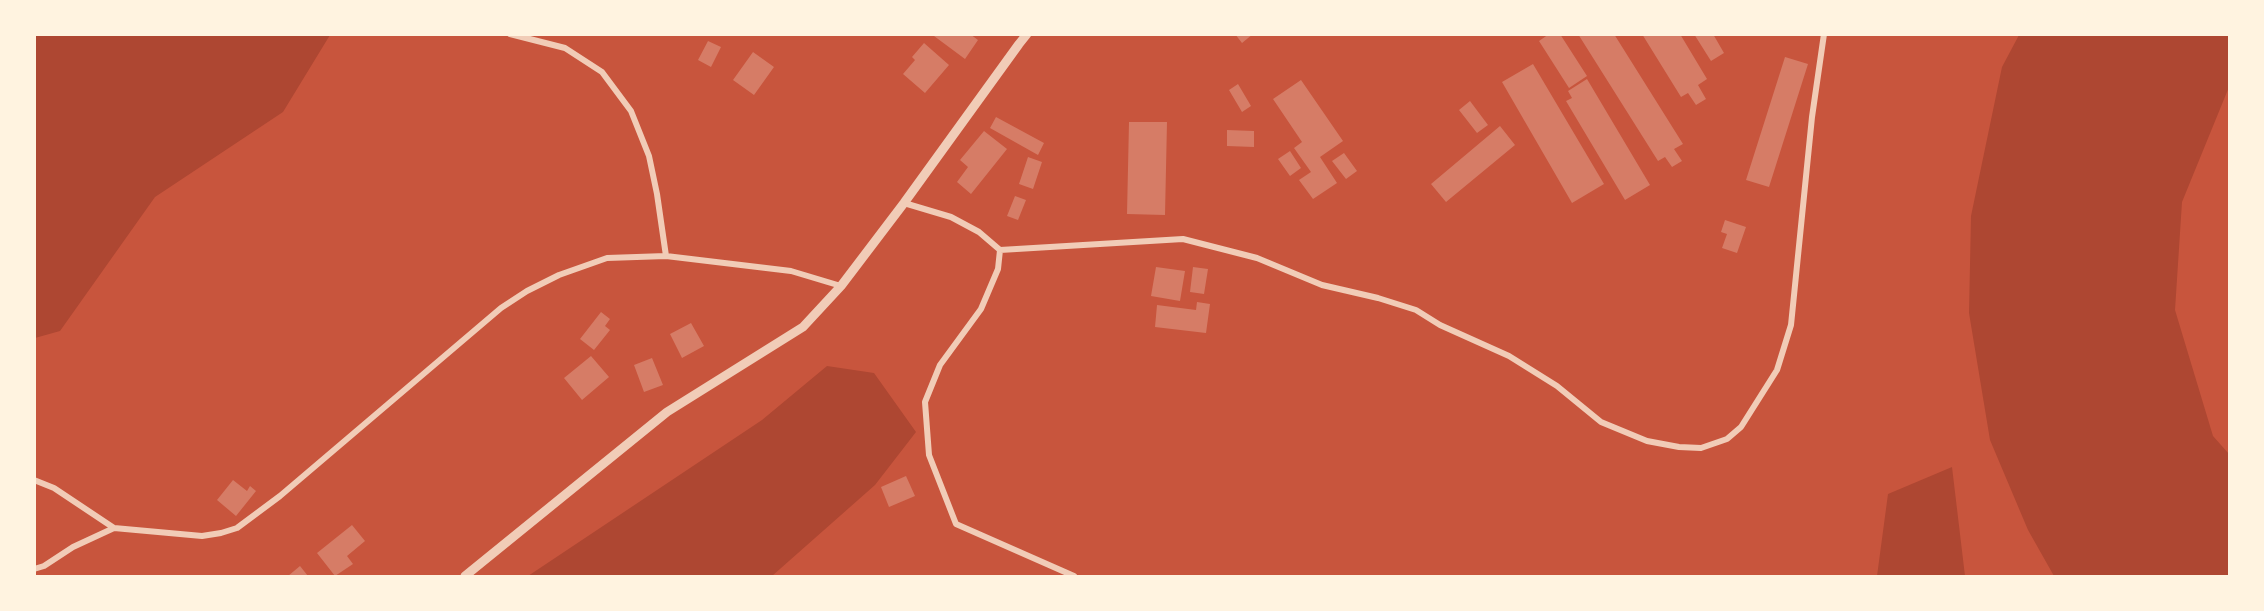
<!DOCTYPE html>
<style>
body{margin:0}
#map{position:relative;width:2264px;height:611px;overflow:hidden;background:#c8553d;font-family:"Libre Baskerville",serif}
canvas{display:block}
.frame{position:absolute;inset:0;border:36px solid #fff3e0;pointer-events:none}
</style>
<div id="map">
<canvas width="2264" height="611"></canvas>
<div class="frame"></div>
</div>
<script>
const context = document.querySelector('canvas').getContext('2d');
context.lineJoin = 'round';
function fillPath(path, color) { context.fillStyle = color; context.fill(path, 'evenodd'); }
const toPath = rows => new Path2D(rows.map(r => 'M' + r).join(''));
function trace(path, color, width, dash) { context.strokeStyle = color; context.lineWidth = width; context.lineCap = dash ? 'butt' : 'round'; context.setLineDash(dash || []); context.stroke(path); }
fillPath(toPath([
 [35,34,330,35,283,112,155,197,60,331,35,338],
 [2019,35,2229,35,2229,87,2182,202,2175,310,2213,436,2229,454,2229,576,2054,576,2028,530,1990,440,1969,313,1971,216,2002,67],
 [827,366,874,373,916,432,875,485,772,576,528,576,762,420],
 [1952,467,1965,576,1877,576,1888,494]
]), '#ae4732');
fillPath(toPath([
 [936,34,970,34,978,40,965,59,934,36],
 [1235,34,1253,34,1242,43],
 [1549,34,1560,34,1587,76,1569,88,1539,41],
 [1578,34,1614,34,1683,144,1674,149,1682,161,1672,167,1665,157,1658,161],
 [1642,34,1680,34,1707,79,1698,85,1706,99,1696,105,1688,93,1681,97],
 [1694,34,1713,34,1724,53,1711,61],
 [708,41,721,47,711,67,698,60],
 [924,43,949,65,925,93,903,74,915,60,912,57],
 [753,52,774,67,754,95,733,80],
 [1785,57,1808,64,1769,187,1746,180],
 [1533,64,1604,184,1572,203,1502,82],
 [1587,79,1650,185,1625,200,1566,101,1572,98,1568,91],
 [1301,80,1343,141,1320,157,1337,183,1313,199,1299,180,1311,172,1294,148,1302,142,1273,99],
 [1238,84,1251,106,1242,112,1229,90],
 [1470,101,1488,125,1477,133,1459,110],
 [996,117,1044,143,1038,155,990,128],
 [1129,122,1167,122,1165,215,1127,214],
 [1500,126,1515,145,1446,202,1431,184],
 [1227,130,1254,131,1254,147,1227,146],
 [984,131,1007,149,971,194,957,182,968,167,960,160],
 [1290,151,1301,168,1290,176,1278,159],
 [1344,153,1357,171,1346,179,1332,161],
 [1028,157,1042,162,1033,189,1019,184],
 [1015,196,1026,200,1018,220,1007,216],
 [1725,220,1746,227,1737,253,1722,248,1727,234,1721,232],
 [1156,267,1185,271,1180,301,1151,296],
 [1193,267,1208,269,1204,294,1190,292],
 [1197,302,1210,304,1206,333,1155,327,1157,305,1196,310],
 [601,312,610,319,605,326,610,330,594,350,580,339],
 [691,323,704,346,682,358,670,334],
 [591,356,609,377,582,400,564,378],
 [652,358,663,385,644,392,634,365],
 [906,476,915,496,889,507,881,487],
 [233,480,247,491,250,486,256,491,236,516,217,500],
 [352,525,365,541,347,556,353,564,335,576,317,553],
 [300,566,308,576,288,576]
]), '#d67c66');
trace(toPath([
 [510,34,565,48,602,72,631,111,649,156,657,194,666,256],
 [904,203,951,217,979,232,1000,250,1183,239,1257,258,1322,285,1378,298,1416,310,1440,325,1509,356,1557,386,1601,422,1647,441,1679,447,1701,448,1727,439,1741,427,1777,370,1791,325,1812,117,1824,34],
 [1000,250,998,269,981,309,940,365,925,402,929,455,956,524,1074,576],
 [34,480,54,488,114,528,202,536,221,533,237,528,280,496,501,308,527,291,559,275,607,258,666,256,791,271,841,286],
 [34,569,44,566,73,547,114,528]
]), '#f1ccb7', 6);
trace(toPath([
 [465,576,667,412,803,327,841,286,904,203,1019,44,1027,34]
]), '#f1ccb7', 9);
</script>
